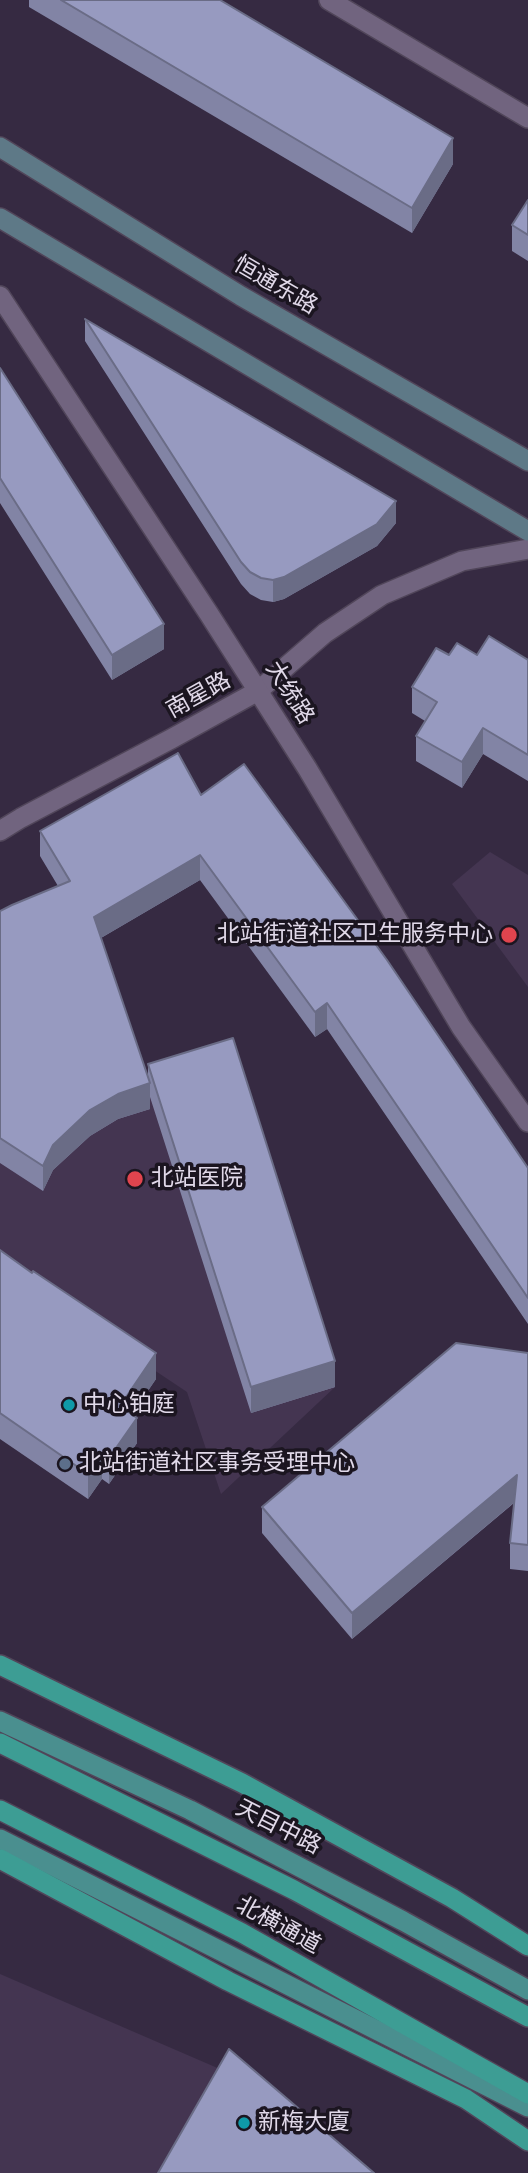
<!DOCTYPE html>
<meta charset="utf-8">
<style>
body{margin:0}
canvas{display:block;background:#362a42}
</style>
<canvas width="528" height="2173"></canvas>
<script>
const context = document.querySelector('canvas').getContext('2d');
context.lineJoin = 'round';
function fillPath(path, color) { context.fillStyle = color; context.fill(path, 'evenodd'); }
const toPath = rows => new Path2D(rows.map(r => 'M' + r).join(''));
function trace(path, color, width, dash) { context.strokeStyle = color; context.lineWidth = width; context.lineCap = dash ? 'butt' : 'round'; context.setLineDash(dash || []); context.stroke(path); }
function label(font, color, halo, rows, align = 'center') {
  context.font = font + ' "DM Sans","Noto Sans SC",sans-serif'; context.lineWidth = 7; context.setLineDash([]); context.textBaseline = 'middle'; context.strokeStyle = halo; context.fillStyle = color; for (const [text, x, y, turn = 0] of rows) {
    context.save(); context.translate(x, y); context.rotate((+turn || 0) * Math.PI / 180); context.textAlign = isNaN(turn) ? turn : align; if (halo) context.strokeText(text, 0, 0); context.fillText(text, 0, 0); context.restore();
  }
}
fillPath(toPath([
 [490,852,528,875,528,987,452,884],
 [0,937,144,1091,233,1064,335,1387,221,1494,187,1392,0,1267],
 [0,1974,229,2073,172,2173,0,2173]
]), '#443551');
const service = toPath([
 [329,0,528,118],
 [258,691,325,633,382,595,462,561,528,549]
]);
const minor = toPath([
 [0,296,209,614,307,768,461,1027,528,1122],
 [0,831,21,818,171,739,258,691]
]);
const secondary = toPath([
 [0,147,241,296,528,461],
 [0,218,528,531]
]);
const primary = toPath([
 [0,1721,190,1810,403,1921,528,1990],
 [0,1839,528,2107]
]);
const trunk = toPath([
 [0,1665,242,1783,452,1898,528,1946],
 [0,1743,294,1890,528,2017],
 [0,1810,242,1933,528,2094],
 [0,1859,228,1981,466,2099,528,2141]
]);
trace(service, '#51465a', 22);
trace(minor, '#51465a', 22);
trace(secondary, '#51465a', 22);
trace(primary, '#51465a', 22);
trace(trunk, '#51465a', 22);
trace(service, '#71647f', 19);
trace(minor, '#71647f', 19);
trace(secondary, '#5e7987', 19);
trace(primary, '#4a8f8f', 19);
trace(trunk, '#3d9d94', 19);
fillPath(toPath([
 [29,0,220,0,453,164,412,233,29,7],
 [528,200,528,261,512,251,512,225],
 [85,319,396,523,377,546,284,599,273,602,261,600,250,594,241,584,85,341],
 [0,368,164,649,112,680,0,503],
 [449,655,477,655,528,660,528,781,483,754,462,788,416,761,416,736,425,721,412,713,412,687],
 [201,795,528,1168,528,1324,327,1029,315,1037,200,880,101,938,148,1077,148,1064,335,1387,251,1413,150,1097,150,1109,118,1119,90,1136,53,1170,43,1191,0,1163,0,911,58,886,40,856,40,831],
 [0,1250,156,1379,132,1414,137,1443,109,1484,102,1479,88,1499,0,1439],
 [528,1353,528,1571,510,1569,510,1543,514,1503,352,1639,262,1533,262,1507]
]), '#8284a5');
fillPath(toPath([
 [453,138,453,164,412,233,412,208],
 [396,501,396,523,377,546,284,599,273,602,273,580],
 [164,624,164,649,112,680,112,655],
 [483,728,483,754,462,788,462,762],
 [200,855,200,880,94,942,94,917],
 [327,1003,327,1029,315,1037,315,1012],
 [150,1083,150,1109,118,1119,90,1136,53,1170,43,1191,43,1166,53,1145,90,1110,118,1094],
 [156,1353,156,1379,120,1432,120,1406],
 [335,1361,335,1387,251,1413,251,1387],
 [137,1418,137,1443,109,1484,109,1458],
 [102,1453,102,1479,88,1499,88,1474],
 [517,1475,517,1500,352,1639,352,1613]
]), '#6a6c86');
const building = toPath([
 [61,0,220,0,453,138,412,208,61,0],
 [528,200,528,235,512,225,528,200],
 [85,319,396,501,377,524,284,577,273,580,261,578,250,572,241,562,85,319],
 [0,368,164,624,112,655,0,478,0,368],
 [489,636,528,660,528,755,483,728,462,762,416,736,437,702,412,687,436,648,449,655,457,643,477,655,489,636],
 [178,753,201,795,244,764,387,960,528,1168,528,1298,327,1003,315,1012,200,855,94,917,150,1083,118,1094,90,1110,53,1145,43,1166,0,1138,0,911,12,905,70,881,40,831,178,753],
 [233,1038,335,1361,251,1387,148,1064,233,1038],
 [0,1250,32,1273,33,1271,156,1353,120,1406,137,1418,109,1458,102,1453,88,1474,0,1413,0,1250],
 [456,1343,528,1353,528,1545,510,1543,517,1475,352,1613,262,1507,456,1343],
 [229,2049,374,2173,158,2173,229,2049]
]);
fillPath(building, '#979ac0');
trace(building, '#6a6c86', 2);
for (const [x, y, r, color] of [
 [509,935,9,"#e0444e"],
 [135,1179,9,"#e0444e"],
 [69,1405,7,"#0f9aa8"],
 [65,1464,7,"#5c6f8a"],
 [244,2123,7,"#0f9aa8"]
]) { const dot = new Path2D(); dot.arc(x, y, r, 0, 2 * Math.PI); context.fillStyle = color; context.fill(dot); trace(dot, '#1b1520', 2.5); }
label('23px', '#e1d9e9', '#1b1520', [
 ["恒通东路",275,286,30],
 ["大统路",289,693,58],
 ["南星路",199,696,-29],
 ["天目中路",278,1828,27],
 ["北横通道",278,1926,29]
]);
label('23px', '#e1d9e9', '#1b1520', [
 ["北站街道社区卫生服务中心",493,935,"right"],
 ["北站医院",151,1179],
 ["中心铂庭",83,1405],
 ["北站街道社区事务受理中心",79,1464],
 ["新梅大廈",258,2123]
], 'left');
</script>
